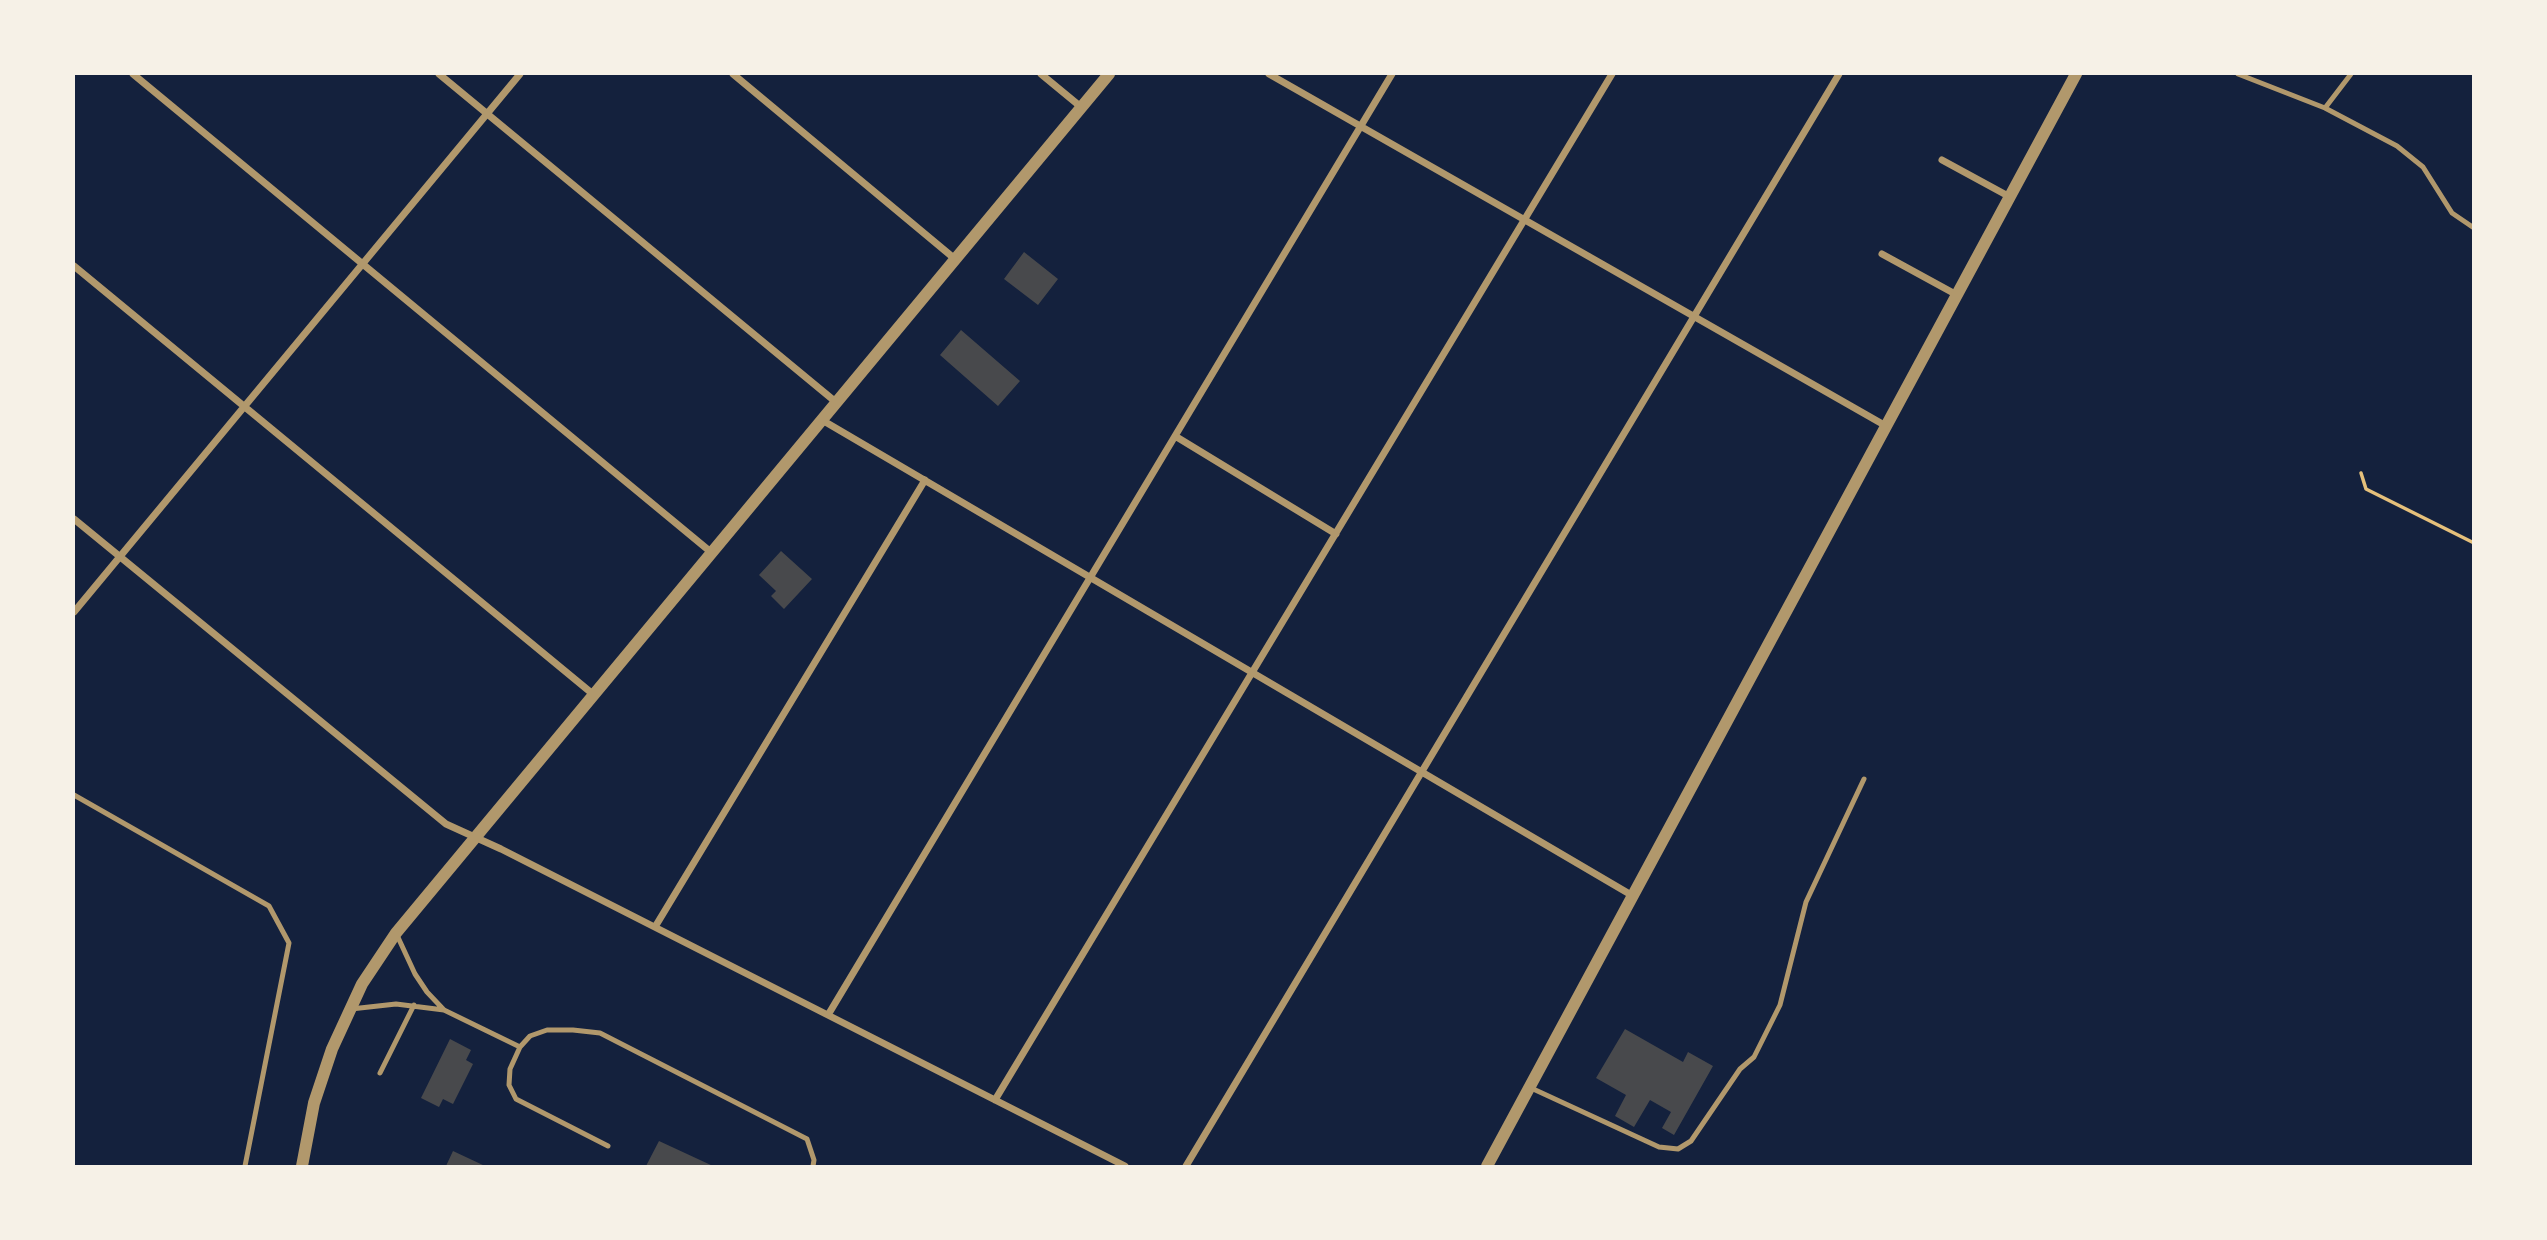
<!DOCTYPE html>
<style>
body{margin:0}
#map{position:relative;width:2547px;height:1240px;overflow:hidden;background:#14213d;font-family:"Open Sans",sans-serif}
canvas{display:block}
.frame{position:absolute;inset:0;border:75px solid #f6f1e7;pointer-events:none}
</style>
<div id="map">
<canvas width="2547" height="1240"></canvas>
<div class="frame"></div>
</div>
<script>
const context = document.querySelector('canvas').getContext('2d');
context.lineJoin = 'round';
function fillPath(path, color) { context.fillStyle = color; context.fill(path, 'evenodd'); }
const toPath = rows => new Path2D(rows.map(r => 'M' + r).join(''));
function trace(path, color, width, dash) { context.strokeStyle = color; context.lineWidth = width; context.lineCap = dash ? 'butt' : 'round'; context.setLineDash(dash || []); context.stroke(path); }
fillPath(toPath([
 [1024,252,1058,279,1038,305,1004,279],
 [961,330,1020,381,998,406,940,355],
 [781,551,812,579,784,609,771,596,776,591,759,575],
 [1625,1029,1683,1062,1688,1052,1713,1066,1674,1135,1662,1128,1671,1112,1650,1100,1634,1127,1615,1116,1626,1095,1596,1078],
 [450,1039,471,1050,466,1060,473,1064,453,1104,443,1099,439,1107,421,1098],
 [659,1141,713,1166,646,1166],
 [453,1151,485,1166,446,1166]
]), '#48494c');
trace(toPath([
 [2361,473,2366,489,2474,543]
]), '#e5c07b', 3.5);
trace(toPath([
 [2238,74,2325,108,2397,146,2423,167,2452,213,2474,228],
 [2325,108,2351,74],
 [74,795,269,906,289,943,245,1166],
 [396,933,415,974,427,992,444,1010],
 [351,1009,396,1004,444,1010,520,1047,530,1036,547,1030,573,1030,600,1033,807,1139,814,1160,813,1166],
 [520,1047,510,1069,509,1085,516,1099,608,1146],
 [380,1073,414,1005],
 [1531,1088,1659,1147,1678,1149,1691,1141,1740,1069,1754,1057,1780,1005,1806,902,1864,779]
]), '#b1986c', 5);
trace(toPath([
 [133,74,712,553],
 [439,74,837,403],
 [733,74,955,259],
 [1041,74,1081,107],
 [1269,74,1886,426],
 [1942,160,2010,197],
 [1882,254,1957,295],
 [74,266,594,695],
 [822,420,1633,896],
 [1175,436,1336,534],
 [74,519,446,824,501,849,1125,1166],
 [74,612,520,74],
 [655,927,925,480],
 [828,1015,1392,74],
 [995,1100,1612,74],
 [1186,1166,1839,74]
]), '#b1986c', 7);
trace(toPath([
 [302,1166,314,1103,332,1049,362,984,396,933,1109,74],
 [1487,1166,2076,74]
]), '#b1986c', 12);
</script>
